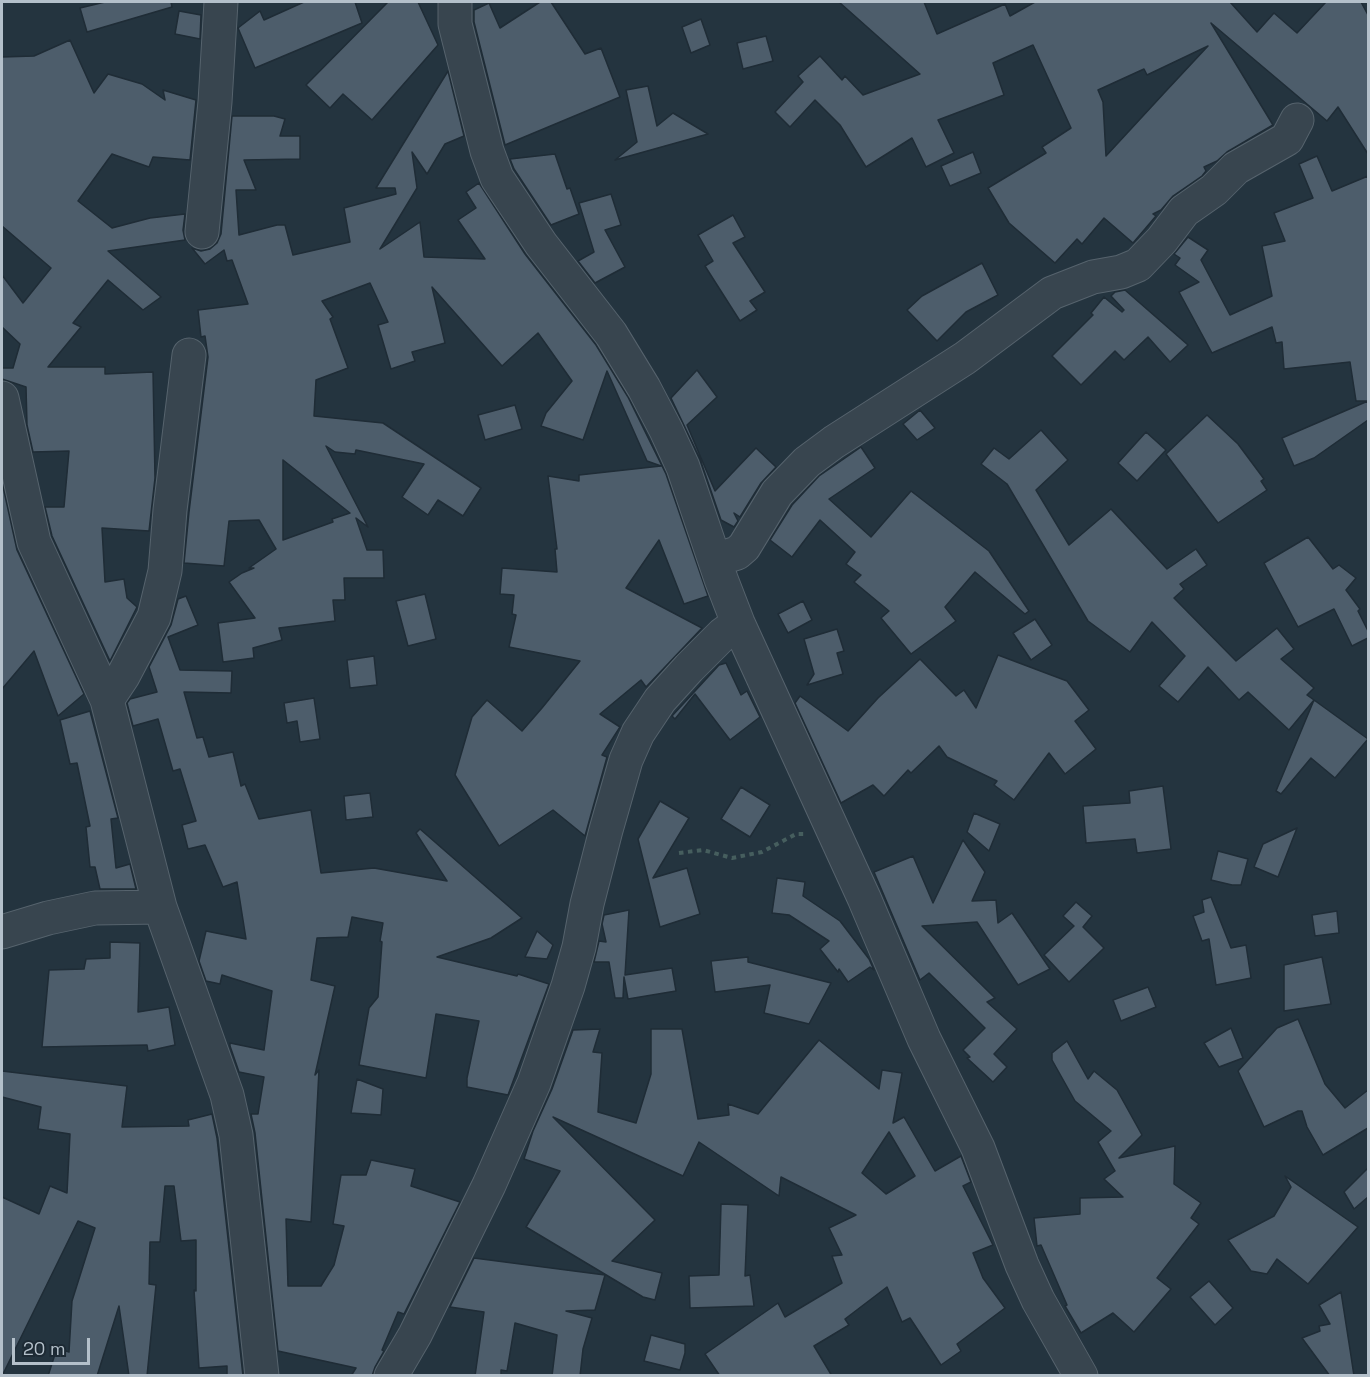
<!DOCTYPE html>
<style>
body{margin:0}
#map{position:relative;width:1370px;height:1377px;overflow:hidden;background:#24343f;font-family:"Space Grotesk",sans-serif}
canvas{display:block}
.frame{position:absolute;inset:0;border:3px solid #b4c0ca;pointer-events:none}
.scale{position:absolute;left:12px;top:1338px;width:78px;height:27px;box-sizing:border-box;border:3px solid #b4c0ca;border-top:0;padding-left:8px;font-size:18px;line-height:21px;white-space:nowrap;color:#b4c0ca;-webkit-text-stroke:4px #1d2a34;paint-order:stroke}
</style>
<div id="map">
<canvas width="1370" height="1377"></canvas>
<div class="frame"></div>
<div class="scale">20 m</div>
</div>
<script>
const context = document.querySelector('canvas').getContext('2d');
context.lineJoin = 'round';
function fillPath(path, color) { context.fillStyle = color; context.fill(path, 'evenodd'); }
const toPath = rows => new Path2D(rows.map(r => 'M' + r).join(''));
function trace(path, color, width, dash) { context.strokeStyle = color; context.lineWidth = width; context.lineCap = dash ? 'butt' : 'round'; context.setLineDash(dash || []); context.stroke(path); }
const building = toPath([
 [105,2,171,2,172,7,87,32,80,8,105,2],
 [304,2,355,2,362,23,255,68,238,28,260,11,264,20,304,2],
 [388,2,418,2,438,45,372,120,343,94,330,108,306,85,388,2],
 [540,2,551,2,585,54,601,48,620,97,505,145,474,22,474,10,489,3,500,28,540,2],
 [839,2,924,2,937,34,1005,4,1010,16,1035,2,1230,2,1257,32,1274,13,1297,33,1326,2,1361,2,1368,15,1368,154,1338,107,1327,121,1211,23,1273,125,1227,152,1217,161,1204,167,1206,171,1202,176,1173,196,1161,210,1153,214,1156,216,1133,243,1104,218,1082,244,1077,239,1055,263,1009,223,988,188,1046,153,1042,147,1071,128,1033,45,993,63,1004,95,938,120,954,153,926,167,912,138,866,167,840,125,815,100,790,127,775,112,803,82,798,76,820,56,842,80,845,76,863,95,920,74,839,2],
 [1208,46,1166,91,1106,156,1103,102,1098,90,1144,69,1147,75,1208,46],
 [179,11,201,15,200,39,175,34,179,11],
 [701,19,710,45,691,53,682,27,701,19],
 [766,36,773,61,743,69,737,43,766,36],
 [70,40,94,93,108,74,142,84,165,100,163,90,196,100,190,160,153,157,149,167,112,154,78,201,112,228,150,218,185,214,183,230,185,240,108,251,161,297,143,310,108,280,73,323,81,327,48,367,105,367,105,374,153,372,155,478,149,531,102,528,105,582,124,579,127,598,137,607,110,661,52,536,45,507,64,507,69,451,33,452,27,425,26,387,2,379,2,368,13,368,20,344,2,327,2,275,23,303,51,268,2,226,2,57,34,56,70,40],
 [448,71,464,136,445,144,427,174,412,152,417,188,380,249,420,222,424,257,485,259,458,220,476,208,466,192,479,183,525,254,596,345,628,397,666,474,708,596,684,604,659,540,626,588,702,628,646,687,641,680,600,714,620,727,602,755,607,757,585,836,553,810,499,846,455,775,472,717,487,700,522,731,542,708,580,661,509,647,516,615,512,614,514,595,500,594,502,568,557,572,555,549,557,549,548,476,579,481,579,475,661,466,647,461,607,371,583,440,541,426,546,413,572,381,538,333,502,366,432,287,445,343,412,352,415,361,391,369,378,325,388,322,370,283,322,301,333,317,330,319,348,368,316,380,314,416,383,423,481,488,463,516,438,500,428,515,402,497,424,464,356,450,355,454,335,452,326,446,368,527,356,518,367,550,383,550,384,578,344,578,345,600,333,600,335,621,279,628,282,640,253,648,254,658,223,662,218,623,255,618,229,582,242,573,254,568,249,568,276,549,259,520,229,521,224,566,184,563,189,512,208,357,205,336,201,337,198,310,248,304,232,260,227,261,224,250,205,264,192,248,201,251,210,249,217,243,221,234,232,116,274,116,285,119,280,136,300,136,300,159,244,160,256,190,236,190,239,235,277,225,285,225,293,255,350,242,344,208,396,194,395,188,376,188,448,71],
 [283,460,350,513,332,519,333,522,283,540,283,460],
 [648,86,657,126,673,113,708,134,615,160,637,142,626,90,648,86],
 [973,152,981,173,950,186,941,166,973,152],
 [555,154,567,189,570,188,579,214,551,225,514,169,510,159,555,154],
 [1317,156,1332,191,1368,176,1368,401,1356,401,1350,362,1284,369,1282,342,1276,343,1272,327,1212,353,1179,292,1199,282,1175,265,1180,258,1174,254,1188,237,1208,250,1201,260,1230,315,1272,296,1262,246,1285,241,1274,213,1313,198,1299,164,1317,156],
 [611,194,621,225,605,230,625,267,595,283,578,261,594,252,579,203,611,194],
 [733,215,745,237,733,243,765,292,750,301,757,310,740,321,705,266,713,261,698,235,733,215],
 [982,263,998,295,966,312,937,341,907,310,922,296,982,263],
 [1125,290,1188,345,1170,362,1148,337,1124,360,1115,351,1081,385,1052,356,1093,315,1091,313,1104,297,1122,312,1124,310,1111,296,1115,292,1125,290],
 [697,370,717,397,687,425,715,491,756,448,776,467,761,483,740,517,734,513,738,521,734,527,721,520,700,459,671,398,697,370],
 [1368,401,1368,420,1314,458,1294,466,1282,438,1368,401],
 [515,405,522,429,485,440,478,415,515,405],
 [920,410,935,428,917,440,903,424,920,410],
 [1207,415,1238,444,1264,479,1261,481,1267,490,1218,523,1166,454,1207,415],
 [1041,430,1068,460,1036,490,1069,545,1111,509,1167,569,1196,549,1207,565,1180,584,1184,589,1174,598,1236,661,1277,628,1294,649,1281,659,1314,688,1307,695,1314,700,1289,730,1248,692,1239,700,1208,667,1178,702,1159,686,1185,656,1152,622,1130,652,1088,621,1007,484,981,464,994,448,1009,459,1041,430],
 [1146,432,1166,450,1137,481,1118,463,1146,432],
 [861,447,875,468,829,499,871,537,911,491,989,551,1029,611,1025,614,975,572,945,607,956,621,911,654,881,618,889,611,854,582,861,575,846,564,855,552,820,520,792,557,770,540,792,505,819,476,861,447],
 [2,482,17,550,84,694,58,716,34,651,2,689,2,482],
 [1308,537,1333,569,1339,565,1356,578,1346,590,1360,609,1358,611,1368,631,1368,638,1352,646,1334,609,1298,627,1264,563,1308,537],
 [425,594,436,639,408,646,396,601,425,594],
 [186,596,198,625,168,637,180,670,232,671,231,693,184,692,197,738,203,737,209,757,233,752,241,786,245,784,259,819,311,810,321,873,374,868,447,881,416,833,420,829,522,918,491,938,437,957,517,976,518,974,549,984,508,1095,467,1087,467,1078,479,1021,436,1014,426,1078,359,1065,369,1008,378,997,382,942,380,941,383,923,352,917,348,937,317,938,311,980,335,986,315,1075,319,1070,311,1222,286,1219,288,1286,321,1286,334,1265,344,1226,333,1224,341,1175,366,1175,371,1160,415,1169,411,1186,460,1202,404,1314,398,1312,382,1350,384,1351,375,1367,372,1376,351,1376,356,1368,278,1351,255,1133,251,1114,258,1114,264,1077,239,1072,230,1046,230,1043,264,1050,272,991,222,975,220,984,206,981,199,961,206,931,246,939,237,882,223,887,205,845,188,849,182,825,196,821,180,769,173,771,158,719,133,726,127,703,130,699,157,692,149,667,171,625,178,599,186,596],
 [803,601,812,620,788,633,778,614,803,601],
 [1035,619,1052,645,1031,660,1013,633,1035,619],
 [837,629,844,651,837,653,843,674,807,685,814,674,804,639,837,629],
 [998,655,1067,681,1089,710,1075,721,1096,749,1065,774,1049,753,1014,800,994,785,997,781,947,757,939,746,911,773,908,770,884,796,873,785,841,803,795,703,800,696,848,731,878,698,920,659,956,696,964,690,976,708,998,655],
 [374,656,377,685,350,688,347,660,374,656],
 [726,663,741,695,747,691,760,717,730,740,695,694,675,719,672,716,719,665,726,663],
 [314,698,320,739,300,742,297,721,287,723,284,703,314,698],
 [1314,700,1368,739,1335,778,1311,758,1281,794,1276,791,1314,700],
 [90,711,118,818,111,819,116,868,130,864,136,889,100,889,95,867,90,867,86,827,90,826,77,763,70,764,60,720,90,711],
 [1163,786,1171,849,1137,853,1135,839,1086,843,1083,806,1130,803,1129,791,1163,786],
 [741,787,770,805,750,837,721,819,741,787],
 [370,793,373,817,346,820,344,796,370,793],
 [660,801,689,818,653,878,687,868,700,914,660,927,638,839,660,801],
 [974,813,1000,824,989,851,967,832,974,813],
 [1297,828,1278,877,1254,867,1263,844,1297,828],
 [963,840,985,872,972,901,996,900,998,923,1012,913,1050,969,1018,985,977,922,922,926,995,998,987,1002,1017,1029,994,1054,1007,1067,993,1082,967,1058,970,1057,963,1050,985,1028,929,973,920,980,874,872,913,856,933,903,963,840],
 [1218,851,1248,859,1241,885,1232,885,1211,880,1218,851],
 [777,878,805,882,803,896,840,921,869,959,874,970,870,967,848,982,839,969,838,972,820,949,829,941,789,915,772,913,777,878],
 [1211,897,1231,948,1246,945,1251,978,1216,985,1209,939,1202,941,1193,916,1204,912,1202,900,1211,897],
 [1076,902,1092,916,1083,927,1104,948,1069,982,1044,955,1074,926,1063,916,1076,902],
 [629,910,625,975,672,968,676,991,628,999,624,977,623,998,615,998,609,962,594,962,599,941,606,942,602,924,604,915,629,910],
 [1337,911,1339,933,1315,936,1312,915,1337,911],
 [537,931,553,945,547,959,525,957,537,931],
 [110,942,140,943,138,1012,169,1007,175,1045,148,1051,147,1045,42,1047,49,970,84,969,86,959,110,958,110,942],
 [748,957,748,962,831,983,809,1024,764,1013,770,985,715,992,711,961,748,957],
 [1322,957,1331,1004,1284,1011,1284,965,1322,957],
 [1148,987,1156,1007,1121,1021,1113,1000,1148,987],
 [1298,1019,1325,1084,1345,1108,1368,1090,1368,1128,1323,1155,1307,1127,1302,1111,1298,1111,1264,1127,1238,1071,1277,1028,1298,1019],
 [1231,1028,1243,1058,1219,1067,1204,1043,1231,1028],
 [600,1029,593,1052,602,1053,598,1112,636,1123,651,1074,651,1029,682,1029,698,1119,729,1115,728,1104,758,1114,819,1040,879,1089,882,1070,902,1073,893,1123,904,1117,935,1171,961,1156,971,1182,963,1186,993,1245,973,1253,983,1278,1005,1308,957,1344,961,1351,941,1365,910,1318,902,1322,887,1287,845,1319,849,1325,814,1346,832,1376,720,1376,705,1354,778,1303,785,1317,842,1283,832,1256,842,1255,829,1228,856,1215,781,1177,779,1196,699,1142,683,1176,553,1117,655,1220,612,1261,662,1273,655,1300,643,1297,526,1227,560,1171,524,1159,533,1131,552,1089,573,1030,600,1029],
 [889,1132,915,1176,886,1194,862,1173,889,1132],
 [1067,1041,1088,1079,1094,1071,1117,1090,1142,1135,1119,1158,1175,1146,1174,1184,1201,1203,1191,1218,1199,1224,1157,1278,1171,1289,1134,1332,1113,1313,1081,1333,1065,1306,1067,1305,1041,1245,1037,1246,1034,1218,1080,1214,1080,1198,1123,1197,1104,1179,1115,1171,1098,1142,1111,1131,1075,1101,1052,1060,1052,1053,1067,1041],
 [2,1071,127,1086,122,1127,189,1126,188,1120,212,1114,217,1138,243,1376,227,1376,227,1366,199,1368,194,1290,196,1291,196,1240,181,1241,174,1186,165,1186,160,1242,150,1242,149,1284,156,1285,147,1376,129,1376,119,1306,97,1376,48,1376,57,1348,69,1352,72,1301,95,1228,78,1221,2,1376,2,1197,39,1214,50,1186,67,1193,70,1134,38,1129,41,1107,2,1097,2,1071],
 [357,1079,383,1089,381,1115,351,1113,357,1079],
 [1368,1168,1368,1197,1354,1209,1344,1192,1368,1168],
 [1285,1176,1358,1227,1308,1284,1277,1259,1267,1274,1251,1271,1228,1240,1274,1216,1291,1187,1285,1176],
 [721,1204,748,1205,745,1276,750,1275,754,1306,690,1308,689,1276,719,1275,721,1204],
 [474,1258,605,1275,595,1310,566,1311,592,1318,583,1349,580,1376,552,1376,557,1335,515,1323,507,1371,501,1370,501,1376,475,1376,484,1312,450,1307,474,1258],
 [1209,1281,1233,1308,1215,1325,1190,1297,1209,1281],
 [1341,1292,1351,1356,1354,1376,1330,1376,1302,1338,1320,1331,1319,1326,1330,1324,1319,1305,1341,1292],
 [651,1335,685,1344,685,1353,680,1370,644,1361,651,1335]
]);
fillPath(building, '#4d5d6b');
trace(building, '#1f2c36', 1.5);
const minor = toPath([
 [455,2,455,24,487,151,497,178,541,244,611,334,644,388,666,430,683,467,721,579,738,623,864,898,924,1039,978,1148,1022,1265,1038,1300,1081,1376],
 [202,232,215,102,221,2],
 [2,398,34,542,107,700,160,907,227,1095,236,1135,262,1376],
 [715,560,737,553,744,547,777,493,807,462,834,442,965,358,1052,293,1093,277,1121,272,1138,265,1162,240,1184,211,1214,190,1236,168,1287,139,1297,120],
 [107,700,123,676,154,617,165,571,170,510,189,355],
 [2,932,48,918,95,908,160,907],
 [391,1376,415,1335,489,1185,534,1083,568,986,579,947,587,904,606,830,626,760,638,733,660,700,689,668,723,634,738,623]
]);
trace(minor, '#56636d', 35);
trace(toPath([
 [679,853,703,850,732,858,762,852,796,834,804,834]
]), '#465e5e', 4, [4.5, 4.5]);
trace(minor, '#38454f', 33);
</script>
